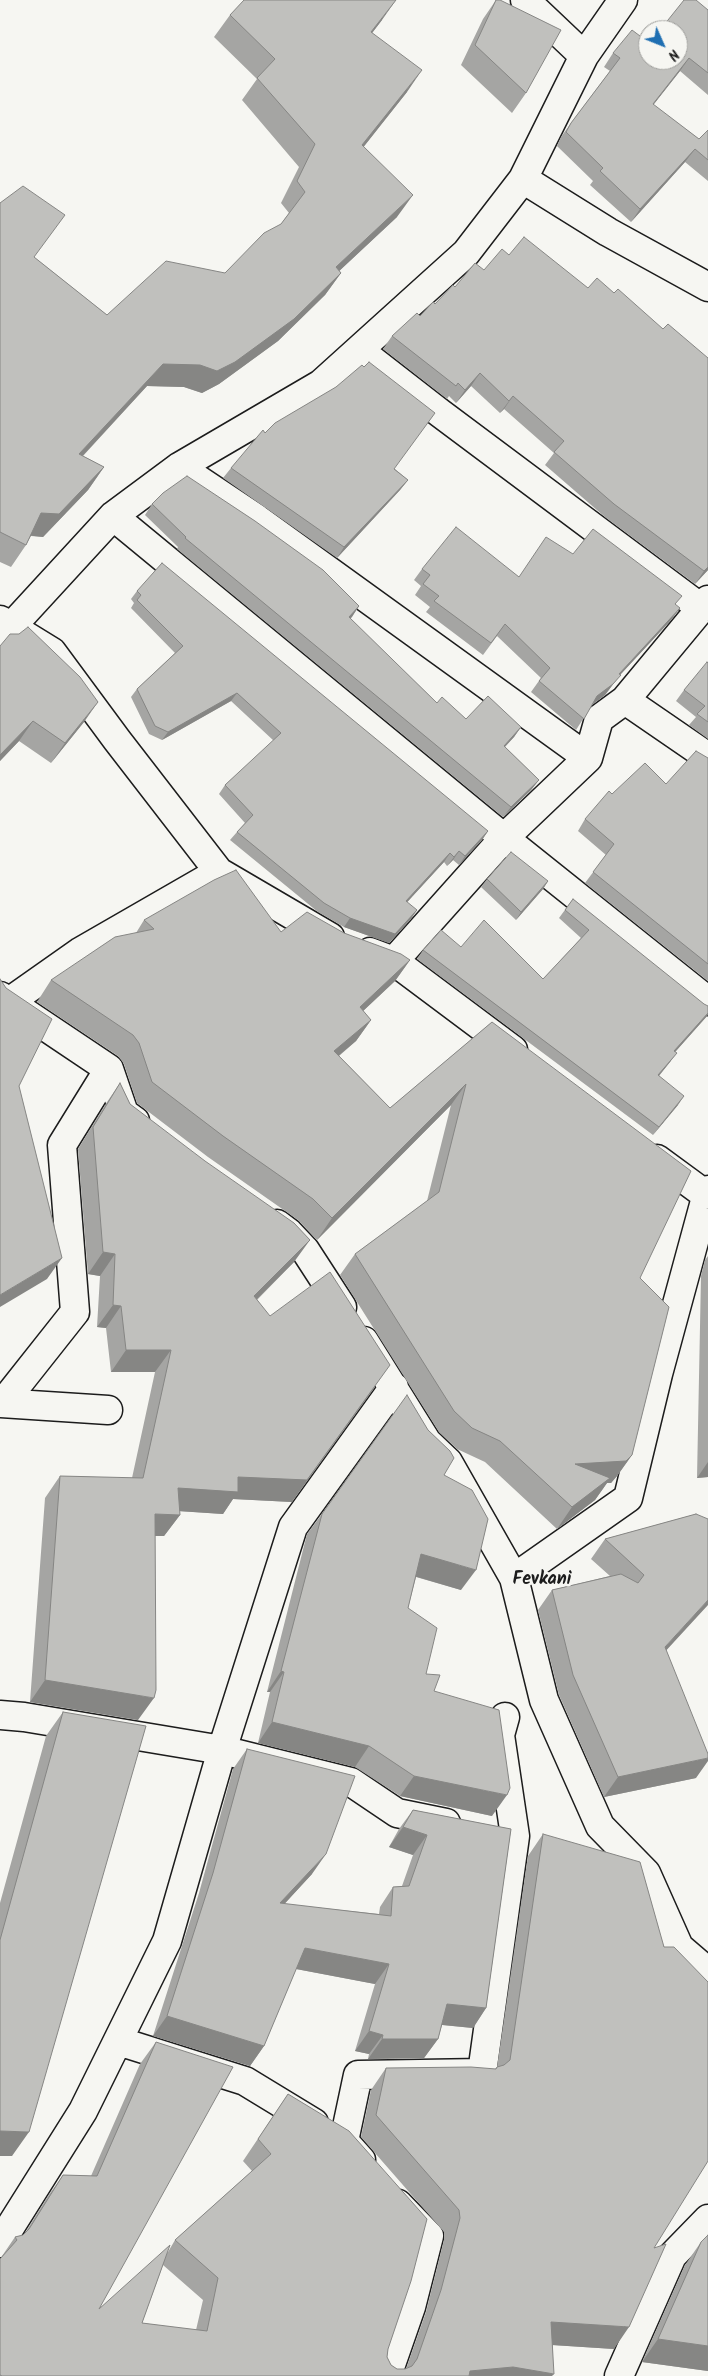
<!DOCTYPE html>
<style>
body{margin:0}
#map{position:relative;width:708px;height:2376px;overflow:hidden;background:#f6f6f2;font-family:Kalam,sans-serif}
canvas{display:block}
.north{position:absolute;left:638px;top:20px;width:50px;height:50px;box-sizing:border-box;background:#f6f6f2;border:1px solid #9f9f9c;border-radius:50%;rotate:134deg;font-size:14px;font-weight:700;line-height:20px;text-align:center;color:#1c1c1c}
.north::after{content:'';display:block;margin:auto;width:18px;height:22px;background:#1f6fb2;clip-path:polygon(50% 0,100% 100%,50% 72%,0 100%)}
</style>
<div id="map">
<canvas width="708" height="2376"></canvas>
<div class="north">N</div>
</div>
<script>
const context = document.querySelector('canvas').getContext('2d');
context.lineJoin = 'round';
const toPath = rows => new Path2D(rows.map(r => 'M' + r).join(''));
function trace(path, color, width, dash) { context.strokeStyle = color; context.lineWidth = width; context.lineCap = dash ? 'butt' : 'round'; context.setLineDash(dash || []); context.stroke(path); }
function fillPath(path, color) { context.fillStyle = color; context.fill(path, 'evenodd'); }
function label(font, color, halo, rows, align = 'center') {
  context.font = font + ' Kalam,sans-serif'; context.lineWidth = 5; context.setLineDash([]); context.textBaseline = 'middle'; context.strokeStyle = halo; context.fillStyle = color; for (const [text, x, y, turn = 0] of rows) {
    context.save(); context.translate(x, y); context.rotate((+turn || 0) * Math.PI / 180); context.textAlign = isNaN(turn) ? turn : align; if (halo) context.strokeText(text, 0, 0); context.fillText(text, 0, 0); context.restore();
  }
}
const minor = toPath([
 [525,0,584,56],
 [523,179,608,232,708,287],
 [359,350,440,413,701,608],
 [179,467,257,519,588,758],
 [113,516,504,838,708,1001],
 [0,620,52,652,117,740,219,872,330,937],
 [0,639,113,516,179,467,321,384,466,253,523,179,584,56,623,0],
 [625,700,708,757],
 [370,952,394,961,513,1050],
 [394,961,504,838,588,758,599,719,625,700,708,600],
 [0,996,109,1069,124,1113,135,1121],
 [9,1002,80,952,219,872],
 [657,1159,706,1195],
 [277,1224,289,1233,305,1250,342,1307],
 [364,1341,427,1442,448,1462,514,1578,544,1700,600,1826,646,1873,679,1947,708,1972],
 [0,1403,108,1410],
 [3,1403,75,1312,62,1145,109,1069],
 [514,1578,628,1498,658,1374,708,1190],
 [0,1715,24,1717,222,1750,351,1782,397,1813,446,1823],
 [118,2041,245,2081,314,2123],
 [361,2160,344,2141,358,2075,482,2073,515,1836,500,1735,505,1717],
 [0,2243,83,2111,167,1941,222,1750,293,1527,394,1387],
 [387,2376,411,2307,429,2236,398,2204],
 [619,2376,672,2256,708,2219]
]);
trace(minor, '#1c1c1c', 31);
trace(minor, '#f6f6f2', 28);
fillPath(toPath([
 [496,0,526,93,512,113,461,65,483,19],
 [708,10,708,95,680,71,653,105,699,139,708,130,708,181,685,162,631,222,590,185,593,181,557,146,561,137,571,123,610,71,604,67,613,53,648,60],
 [230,15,382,20,372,33,407,92,363,147,397,217,339,271,341,273,325,295,278,341,219,384,202,393,184,387,147,386,83,456,104,467,88,490,43,537,31,536,26,545,11,567,0,562,0,203,34,257,107,315,225,273,281,224,289,213,281,203,299,167,242,100,257,79,214,37],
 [433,302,708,570,695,584,605,517,545,465,554,453,504,409,500,413,471,386,456,403,449,396,447,399,383,349,392,336,420,316],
 [265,433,395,469,408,480,400,490,337,558,223,478,231,468],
 [152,504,359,606,350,619,437,703,466,719,521,727,514,737,505,747,539,780,531,790,503,817,177,549,178,547,145,515],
 [573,554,676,605,672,619,620,675,605,695,592,705,576,730,531,692,541,678,497,636,483,655,426,612,430,607,415,595,421,586,414,580,422,569,519,577],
 [137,591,488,831,482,840,459,865,453,860,447,866,444,862,407,902,411,919,389,943,344,927,318,912,230,840,237,832,245,823,219,794,225,785,274,741,231,701,162,740,149,734,131,697,137,689,175,653,131,608,134,603,131,599],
 [0,646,84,722,51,763,19,741,0,761],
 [708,663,708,739,689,725,696,717,676,701,684,690],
 [708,758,708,981,585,883,606,855,578,831,585,819,612,794,666,784],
 [487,879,548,881,543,889,516,920,481,887],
 [573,899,707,1016,675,1052,670,1062,659,1076,678,1105,653,1135,417,959,423,950,461,947,543,979,581,938,559,918],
 [144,920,281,932,344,933,410,960,395,981,363,1011,371,1020,356,1041,339,1056,390,1108,492,1022,640,1278,632,1455,617,1476,611,1483,607,1483,595,1500,557,1529,485,1462,457,1449,439,1432,340,1275,355,1254,427,1201,451,1105,317,1240,298,1220,208,1157,137,1103,124,1064,118,1056,37,1002,51,980,136,933],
 [120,1083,130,1104,294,1262,257,1300,292,1502,233,1499,223,1514,179,1511,180,1515,164,1536,155,1536,138,1720,30,1702,45,1498,60,1476,132,1478,155,1372,111,1372,106,1328,97,1327,100,1276,88,1274,78,1149,105,1105],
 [708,1256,708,1477,697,1478,701,1276,705,1260],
 [444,1475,461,1590,416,1577,408,1608,426,1674,492,1816,400,1796,355,1767,258,1743,270,1692,267,1692,307,1534,322,1514],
 [696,1514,666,1650,696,1778,604,1797,559,1695,538,1610,552,1590,610,1576,591,1559,605,1539],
 [63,1712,12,2156,0,2156,0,1903,46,1736],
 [247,1749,312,1874,284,1904,379,1914,380,1907,393,1887,402,1886,413,1855,389,1847,399,1829,413,1810,511,1829,486,2008,473,2028,442,2025,438,2039,424,2058,368,2059,369,2054,355,2051,375,1984,296,1969,264,2046,250,2066,153,2036,199,1893,233,1769],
 [543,1834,654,2248,614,2349,553,2345,552,2376,0,2376,0,2259,15,2237,23,2235,25,2233,48,2196,63,2175,91,2176,140,2064,156,2042,99,2309,168,2252,175,2240,252,2171,243,2161,288,2094,388,2349,387,2357,391,2365,397,2369,406,2369,426,2312,444,2240,444,2232,361,2137,371,2090,386,2068,495,2069,497,2067,528,1856],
 [163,2265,203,2300,196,2330,142,2323],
 [701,2242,708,2371,642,2362,685,2265]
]), '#a5a5a3');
fillPath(toPath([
 [396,0,382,20,356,54,371,32],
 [689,58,680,71,643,118,653,104],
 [422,70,407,92,347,168,362,145],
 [695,149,685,162,631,222,640,209],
 [413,195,397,217,320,289,336,267],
 [341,273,325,295,278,341,219,384,202,393,184,387,147,386,64,476,79,454,163,364],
 [480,373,471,386,456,403,465,390],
 [513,396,504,409,500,413,509,401],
 [104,467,88,490,43,537,25,535,41,513],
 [408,480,400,490,337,558,344,547],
 [708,567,708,570,695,584,704,571],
 [359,606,352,617,341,628,349,617],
 [680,608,672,619,620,675,605,695,589,707,597,696,619,674],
 [237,693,231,701,162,740,168,732],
 [98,702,84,722,51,763,65,743],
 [33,721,19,741,0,761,0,755],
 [521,727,514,737,496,756,504,746],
 [539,780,531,790,503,817,511,807],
 [488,831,482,840,459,865,465,856],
 [459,851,453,860,447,866,454,857],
 [450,853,444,862,400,910,406,901],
 [548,881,543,889,516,920,521,912],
 [417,910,411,919,389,943,344,927,350,918],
 [410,960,395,981,345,1028,360,1007],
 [708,1013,708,1015,668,1060,674,1051],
 [371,1020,356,1041,319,1072,334,1051],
 [677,1053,670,1062,652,1084,658,1075],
 [466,1084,451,1105,317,1240,332,1218],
 [684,1096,678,1105,653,1135,659,1127],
 [310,1240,294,1262,238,1318,254,1296],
 [103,1252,115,1254,100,1276,88,1274],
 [62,1258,47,1279,0,1307,0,1295],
 [113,1305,121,1306,106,1328,97,1327],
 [126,1350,171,1350,155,1372,111,1372],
 [375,1387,292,1502,233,1499,223,1514,162,1510,178,1488,238,1477],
 [632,1455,617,1476,611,1483,607,1483,595,1500,557,1529,572,1507,575,1464],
 [708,1462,708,1477,697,1478],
 [155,1514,180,1515,164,1536,139,1536],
 [421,1554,476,1570,461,1590,407,1574],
 [708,1600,708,1605,651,1667,665,1647],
 [281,1671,284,1672,270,1692,267,1692],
 [45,1680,154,1698,138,1720,30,1702],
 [272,1722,369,1746,355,1767,258,1743],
 [708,1758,708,1761,696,1778,604,1797,618,1777],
 [414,1776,507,1795,492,1816,400,1796],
 [403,1827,427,1835,413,1855,389,1847],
 [326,1854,312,1874,267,1923,280,1903],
 [305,1948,389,1964,375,1984,291,1968],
 [447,2004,486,2008,473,2028,433,2024],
 [167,2016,264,2046,250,2066,153,2036],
 [369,2031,383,2035,369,2054,355,2051],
 [382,2039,438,2039,424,2058,368,2059],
 [0,2131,29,2132,12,2156,0,2156],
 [551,2322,629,2327,614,2349,536,2344],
 [658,2339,708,2346,708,2371,642,2362],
 [513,2367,554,2374,552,2376,467,2376,470,2371]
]), '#868684');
const building = toPath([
 [244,0,396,0,371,32,422,70,362,145,413,195,336,267,341,273,294,319,235,362,217,371,200,365,163,364,79,454,104,467,59,514,41,513,26,545,0,532,0,203,23,186,65,215,34,257,107,315,166,261,225,273,264,233,281,224,305,192,297,181,315,144,257,78,275,59,230,15,244,0],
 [496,0,500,0,561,30,526,93,475,45,496,0],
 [684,0,696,0,708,10,708,73,689,58,653,104,699,139,708,130,708,160,695,149,640,209,600,171,603,168,566,132,571,123,620,58,613,53,632,30,648,42,648,60,678,60,678,30,660,30,684,0],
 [524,237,588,288,597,278,614,293,618,289,663,329,668,324,708,358,708,567,704,571,614,504,554,452,564,441,513,396,509,401,480,373,465,390,458,383,456,386,392,336,417,313,420,316,433,302,435,304,453,285,455,287,475,263,484,270,502,249,509,255,524,237],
 [369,362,435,413,394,469,408,480,344,547,231,468,263,430,265,433,275,423,336,387,362,365,364,367,369,362],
 [187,476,255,521,323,570,359,606,349,617,437,703,442,697,466,719,488,696,521,727,504,746,539,780,511,807,185,538,186,537,152,504,163,493,187,476],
 [456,527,519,577,546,537,573,554,593,529,682,596,675,604,680,608,619,674,621,675,613,684,597,696,584,719,539,681,550,668,505,624,491,643,434,601,439,596,423,584,430,575,422,569,456,527],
 [162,563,488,831,465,856,459,851,454,857,450,853,406,901,417,910,395,934,350,918,324,903,237,832,253,815,225,785,281,733,237,693,168,732,155,726,137,689,183,646,137,600,141,595,137,591,162,563],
 [28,627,80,677,98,702,65,743,33,721,0,755,0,646,10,634,19,634,28,627],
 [707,662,708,663,708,722,697,714,705,706,684,690,707,662],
 [696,751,708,758,708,964,593,872,614,844,585,819,609,791,612,794,645,763,666,784,696,751],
 [511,852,548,881,521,912,487,879,511,852],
 [236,870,281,932,307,912,344,933,401,954,410,960,360,1007,371,1020,334,1051,390,1108,492,1022,691,1171,640,1278,669,1307,632,1455,626,1461,575,1464,610,1478,572,1507,500,1441,472,1428,454,1411,355,1254,439,1192,466,1084,332,1218,313,1199,223,1136,152,1082,139,1043,133,1035,51,980,115,937,154,929,144,920,214,880,236,870],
 [573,899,704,1004,708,1006,708,1013,674,1051,677,1053,658,1075,684,1096,659,1127,423,950,441,930,461,947,484,920,543,979,589,930,565,910,573,899],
 [0,979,6,988,52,1019,19,1086,62,1258,0,1295,0,979],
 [120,1083,130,1104,205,1161,294,1223,310,1240,254,1296,270,1316,330,1272,390,1365,307,1480,238,1477,238,1492,178,1488,180,1515,155,1514,156,1690,154,1698,45,1680,60,1476,143,1478,171,1350,126,1350,121,1306,113,1305,115,1254,103,1252,93,1127,120,1083],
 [407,1395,428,1430,450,1451,454,1458,444,1475,472,1490,488,1519,476,1570,421,1554,408,1608,437,1628,426,1674,440,1675,434,1691,499,1710,510,1788,507,1795,414,1776,369,1746,272,1722,284,1672,281,1671,322,1514,407,1395],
 [696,1514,708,1519,708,1600,665,1647,708,1754,708,1758,618,1777,573,1675,552,1590,621,1574,638,1583,644,1575,605,1539,696,1514],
 [63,1712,146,1726,29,2132,0,2131,0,1940,63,1712],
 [247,1749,355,1776,326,1854,280,1903,391,1916,393,1887,409,1886,427,1835,403,1827,413,1810,511,1829,486,2008,447,2004,438,2039,382,2039,383,2035,369,2031,389,1964,305,1948,264,2046,167,2016,213,1873,247,1749],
 [543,1834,640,1862,664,1947,674,1947,708,1982,708,2161,654,2248,666,2244,629,2327,551,2322,554,2374,513,2367,470,2371,469,2376,2,2376,0,2375,0,2259,17,2240,15,2237,23,2235,29,2229,63,2175,97,2176,156,2042,233,2067,99,2309,170,2245,142,2323,207,2331,218,2278,175,2240,271,2154,258,2139,288,2094,349,2131,427,2219,411,2281,388,2349,387,2357,391,2365,397,2369,405,2369,412,2366,417,2359,441,2290,460,2218,459,2210,376,2115,386,2068,471,2067,496,2069,497,2067,504,2065,510,2060,543,1834],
 [708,2235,708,2346,658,2339,701,2242,708,2235]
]);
fillPath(building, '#c0c0bd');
trace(building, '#868684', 1);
label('bold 18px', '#1c1c1c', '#f6f6f2', [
 ["Fevkani",542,1581]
]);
</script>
